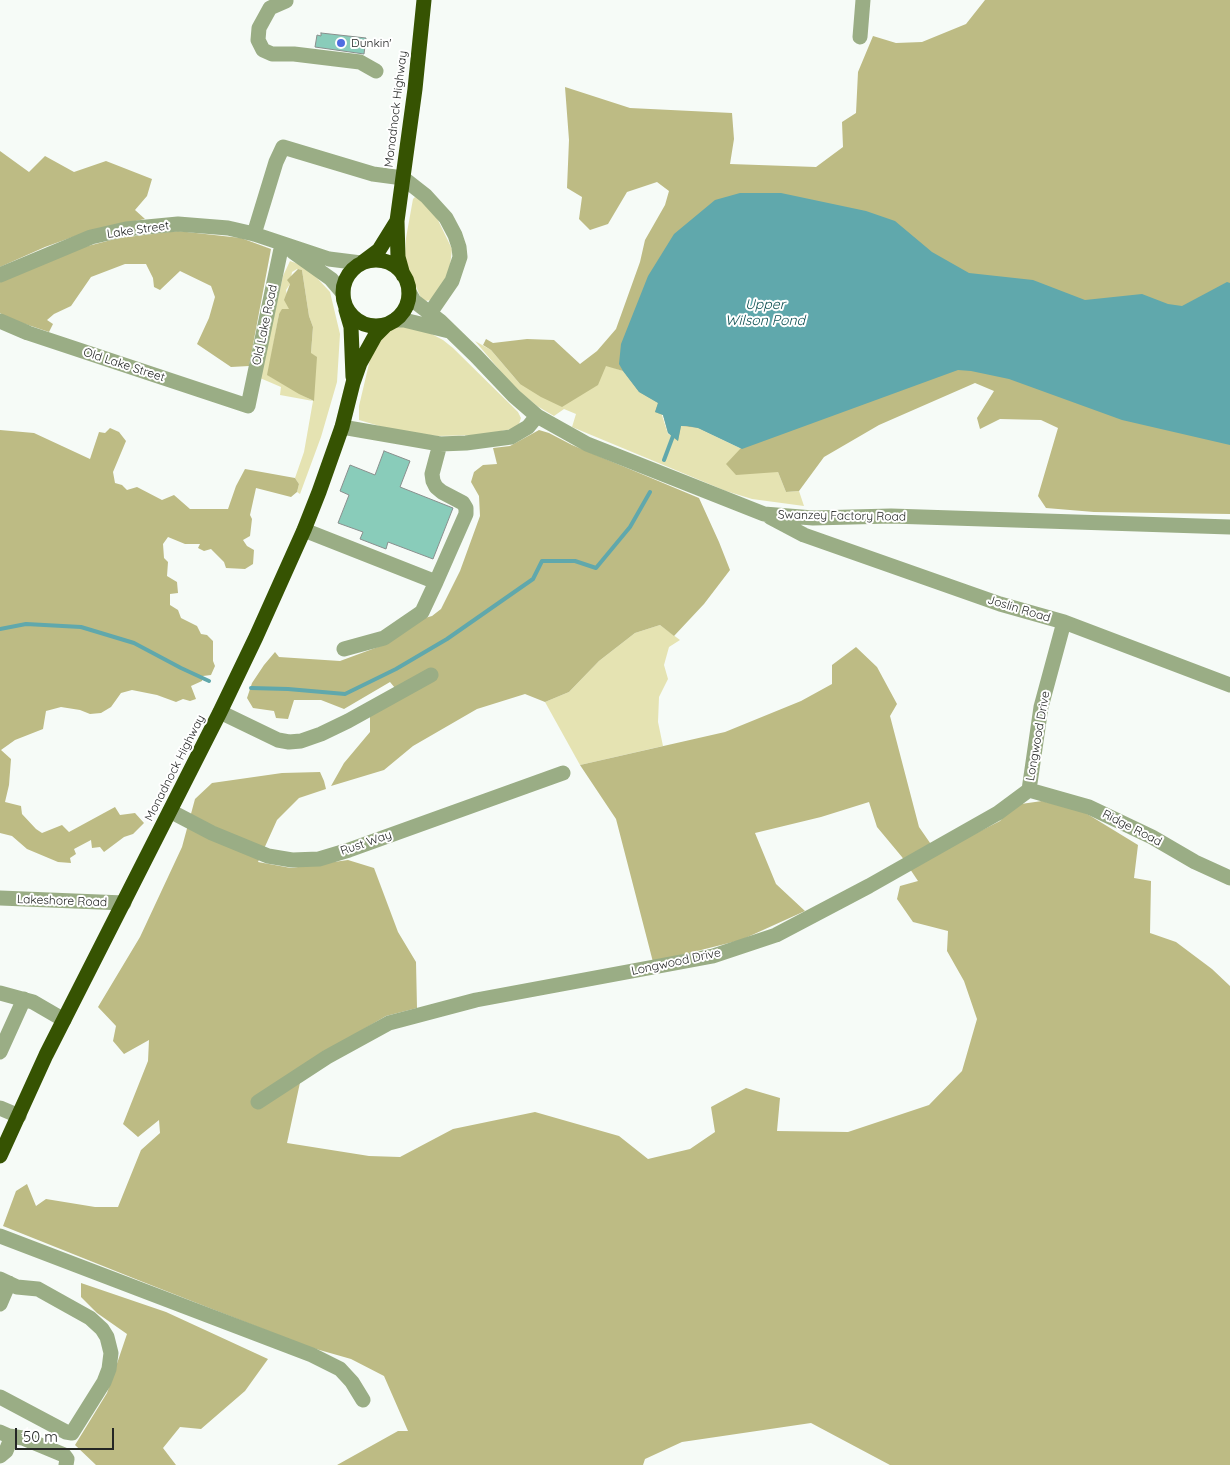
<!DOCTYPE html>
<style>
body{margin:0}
#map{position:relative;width:1230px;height:1465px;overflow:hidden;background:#f6fbf7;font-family:Quicksand,sans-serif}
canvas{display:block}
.scale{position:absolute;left:15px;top:1428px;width:99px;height:22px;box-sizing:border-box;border:2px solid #242625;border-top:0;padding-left:6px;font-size:15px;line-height:18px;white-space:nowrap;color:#242625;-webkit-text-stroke:4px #fff;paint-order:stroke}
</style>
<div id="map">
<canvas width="1230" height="1465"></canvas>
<div class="scale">50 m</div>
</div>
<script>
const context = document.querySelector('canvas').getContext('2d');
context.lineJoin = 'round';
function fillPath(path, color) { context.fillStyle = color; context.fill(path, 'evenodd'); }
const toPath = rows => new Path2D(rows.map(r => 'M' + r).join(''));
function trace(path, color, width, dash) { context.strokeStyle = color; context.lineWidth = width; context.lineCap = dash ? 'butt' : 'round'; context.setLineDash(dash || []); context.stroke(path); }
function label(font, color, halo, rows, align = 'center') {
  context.font = font + ' Quicksand,sans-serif'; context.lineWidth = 4; context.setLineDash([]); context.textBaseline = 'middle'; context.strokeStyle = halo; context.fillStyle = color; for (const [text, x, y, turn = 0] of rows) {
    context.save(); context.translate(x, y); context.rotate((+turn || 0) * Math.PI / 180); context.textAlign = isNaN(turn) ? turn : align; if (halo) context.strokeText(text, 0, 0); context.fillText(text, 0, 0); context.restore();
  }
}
fillPath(toPath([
 [415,197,423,200,435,214,452,249,449,275,432,300,425,301,421,298,407,266,405,256,406,238,413,199],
 [290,261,307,267,330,292,340,334,337,382,321,437,300,494,297,492,299,484,295,478,304,452,313,401,280,395,281,387,260,378,283,276],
 [297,269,302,270,309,316,313,327,311,353,313,401,268,375,279,314,290,310,286,290,290,284,292,272],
 [396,327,411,327,426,331,443,340,453,348,518,412,521,418,519,424,512,429,480,435,437,436,393,430,359,420,359,406,372,351,388,330],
 [475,341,491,350,520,384,606,365,623,371,639,392,658,403,668,434,673,436,681,426,698,428,742,449,778,472,786,492,799,491,804,506,752,499,726,491,572,427,576,414,564,409,554,416,537,406,513,386],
 [660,625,680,640,669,647,664,665,668,679,659,697,658,722,663,746,580,765,545,702,569,692,599,661,635,633]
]), '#e5e3b2');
fillPath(toPath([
 [985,0,1230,0,1230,514,1094,512,1046,508,1038,496,1058,428,1041,420,1000,419,980,429,977,418,994,391,975,383,879,425,824,457,799,491,786,492,778,472,736,475,726,464,741,448,698,428,681,426,678,441,668,433,663,415,655,412,658,403,639,392,623,371,606,366,598,385,562,407,541,397,520,384,491,350,483,345,486,339,493,343,527,339,554,340,580,364,597,351,616,329,640,262,645,240,665,205,669,191,657,182,627,192,608,224,590,230,579,219,582,197,567,188,569,140,565,87,630,108,732,113,734,139,730,164,816,167,843,147,842,122,856,113,858,72,873,36,896,43,922,42,966,24],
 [0,151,29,172,45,156,74,172,106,161,152,179,147,196,135,210,145,219,92,230,45,247,0,267],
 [178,231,241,238,271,249,249,366,231,367,197,344,209,318,215,297,211,286,180,271,160,290,154,287,153,278,146,264,125,264,91,277,71,306,54,314,47,320,53,324,49,332,7,318,0,313,0,282,80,248,119,238],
 [298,269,302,270,309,316,313,327,311,353,317,357,314,401,299,394,267,375,279,314,282,309,289,309,284,300,290,284,287,280],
 [110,428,119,432,126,441,113,472,115,483,122,485,127,490,137,487,162,500,174,495,190,509,228,509,236,486,245,469,295,478,299,484,297,492,291,497,256,488,250,515,252,519,250,536,243,540,247,546,254,550,253,564,245,569,226,568,224,562,211,549,204,551,198,548,200,544,185,544,168,537,163,544,164,558,168,562,167,576,177,582,178,593,170,594,170,605,178,610,181,618,197,626,201,634,207,635,213,641,213,661,215,666,211,675,203,676,202,681,191,686,196,699,190,701,183,699,176,702,157,695,132,690,121,693,111,707,101,713,90,714,80,710,61,707,46,711,43,729,15,740,1,750,11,759,9,785,5,802,21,806,22,814,36,829,42,833,62,825,69,832,115,807,120,815,135,813,144,823,133,834,124,837,104,852,100,847,92,848,91,840,74,849,76,854,70,858,71,863,58,862,27,849,12,836,0,833,0,430,34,433,90,459,99,432,105,433],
 [539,430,549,433,572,445,699,498,719,542,730,570,704,604,674,636,660,625,635,633,599,661,569,692,545,702,525,694,477,709,413,746,384,770,331,786,344,763,370,732,370,705,395,688,390,682,344,709,321,700,294,700,288,719,276,718,274,711,253,708,247,698,252,683,264,665,275,652,279,657,340,661,386,644,425,618,432,616,441,609,460,571,480,516,479,496,471,482,474,472,483,465,497,464,493,448,510,446],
 [856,647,877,667,897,704,890,716,919,827,937,853,1000,821,1014,805,1042,801,1084,812,1138,845,1134,878,1151,881,1150,933,1176,942,1212,969,1230,986,1230,1465,890,1465,811,1423,682,1442,645,1459,643,1465,337,1465,398,1431,408,1431,384,1376,351,1359,309,1347,138,1280,3,1226,16,1191,27,1184,36,1206,46,1199,95,1207,118,1207,141,1150,160,1133,159,1120,138,1137,123,1124,148,1061,149,1040,124,1054,113,1041,116,1026,98,1007,140,937,182,847,195,799,212,783,282,773,320,772,324,781,326,789,299,798,277,820,258,862,291,868,348,860,374,868,398,932,416,962,417,1008,386,1016,304,1064,287,1143,369,1156,400,1157,453,1129,535,1112,619,1136,648,1159,690,1149,715,1132,711,1107,746,1088,780,1098,777,1131,848,1132,929,1105,962,1071,977,1019,964,981,947,951,948,931,913,922,897,899,900,886,918,881,902,857,877,827,869,802,821,817,755,833,776,884,805,911,741,940,653,962,616,819,580,765,725,732,801,701,832,684,832,665],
 [81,1283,166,1312,268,1359,245,1391,201,1429,180,1427,163,1448,176,1465,96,1465,75,1445,107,1393,127,1334,97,1313,81,1297]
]), '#bdbb84');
fillPath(toPath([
 [740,193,781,193,866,211,895,221,932,252,969,273,1033,280,1085,300,1142,294,1168,304,1182,306,1227,282,1230,283,1230,445,1122,420,1009,379,971,371,958,370,742,449,698,428,687,426,681,426,678,441,668,433,663,415,655,412,658,403,639,392,623,371,619,364,621,344,648,276,674,234,715,200]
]), '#60a8ac');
trace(toPath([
 [664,460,673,436],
 [0,629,26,624,81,627,134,643,181,668,209,681],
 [251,688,288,689,345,694,396,669,447,639,533,579,542,561,575,561,596,568,630,527,650,492]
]), '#60a8ac', 4);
const building = toPath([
 [321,33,366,38,364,54,315,47,317,35,321,36,321,33],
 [384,451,410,461,400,487,453,508,433,559,388,542,386,549,360,539,363,532,338,523,349,495,340,491,350,465,375,475,384,451]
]);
fillPath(building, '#89ccba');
trace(building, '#898f8d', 1);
trace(toPath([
 [286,1,270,8,259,28,258,40,263,50,272,54,294,54,360,62,376,71],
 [860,37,863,0],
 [254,234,276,162,283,147,373,174,403,178,426,196,446,218,455,235,459,247,460,257,452,281,430,313],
 [293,252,331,279,343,293],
 [0,275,91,237,126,229,178,224,228,228,254,234,329,259,361,263],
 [409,292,414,301,440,321,476,356,514,396,537,416,587,444,764,514,813,518,891,516,1230,527],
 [395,320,404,320,449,331],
 [0,321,28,333,248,406,282,244],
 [342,427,440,444,466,443,511,437,528,427,537,416],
 [770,517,804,535,1000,604,1064,622,1230,685],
 [304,530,436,582,422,612,384,638,344,649],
 [436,582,466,514,466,508,463,503,442,492,436,487,433,481,432,474,440,444],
 [220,712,278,740,289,742,301,741,321,734,348,721,431,675],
 [1029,790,1089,807,1152,837,1195,862,1230,878],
 [170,811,212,833,268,856,292,860,319,859,349,850,563,773],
 [0,898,124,903],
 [0,993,33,1002,64,1020],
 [0,1052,24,999],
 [258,1102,327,1057,389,1023,476,1000,713,956,776,935,869,886,998,813,1029,790,1041,707,1064,622],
 [0,1108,19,1116],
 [0,1236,312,1355,340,1369,352,1382,363,1400],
 [0,1279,17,1287,38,1289,90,1318,102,1329,107,1337,111,1353,109,1369,104,1382,72,1433,66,1432,0,1397],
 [0,1304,9,1283],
 [9,1436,23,1438,64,1455,67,1459,66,1465],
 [0,1456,6,1451,10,1441,9,1436,0,1432]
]), '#9aad85', 15);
trace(toPath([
 '343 293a33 33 0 1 1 66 0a33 33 0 1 1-66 0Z',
 [363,262,379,250,397,221],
 [403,275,398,257,397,221,415,89,424,0],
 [346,310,351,327,353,377],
 [0,1156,46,1055,220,712,256,637,304,530,319,492,342,427,353,383,360,363,375,336,386,325]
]), '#365302', 15);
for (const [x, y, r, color] of [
 [341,43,5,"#4f6ce1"]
]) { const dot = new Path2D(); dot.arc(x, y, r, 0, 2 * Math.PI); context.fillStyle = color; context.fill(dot); trace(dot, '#fff', 2); }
label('12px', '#242625', '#fff', [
 ["Dunkin'",351,43]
], 'left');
label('12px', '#242625', '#fff', [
 ["Monadnock Highway",396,109,-83],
 ["Lake Street",138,230,-8],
 ["Old Lake Road",265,325,-78],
 ["Old Lake Street",124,365,18],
 ["Swanzey Factory Road",842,516,1],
 ["Joslin Road",1019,609,17],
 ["Longwood Drive",1038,736,-80],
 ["Monadnock Highway",175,768,-63],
 ["Ridge Road",1132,828,27],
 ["Rust Way",366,843,-19],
 ["Lakeshore Road",62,901,2],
 ["Longwood Drive",676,962,-12]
]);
label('italic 14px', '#0e5052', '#fff', [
 ["Upper",765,305],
 ["Wilson Pond",765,321]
]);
</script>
